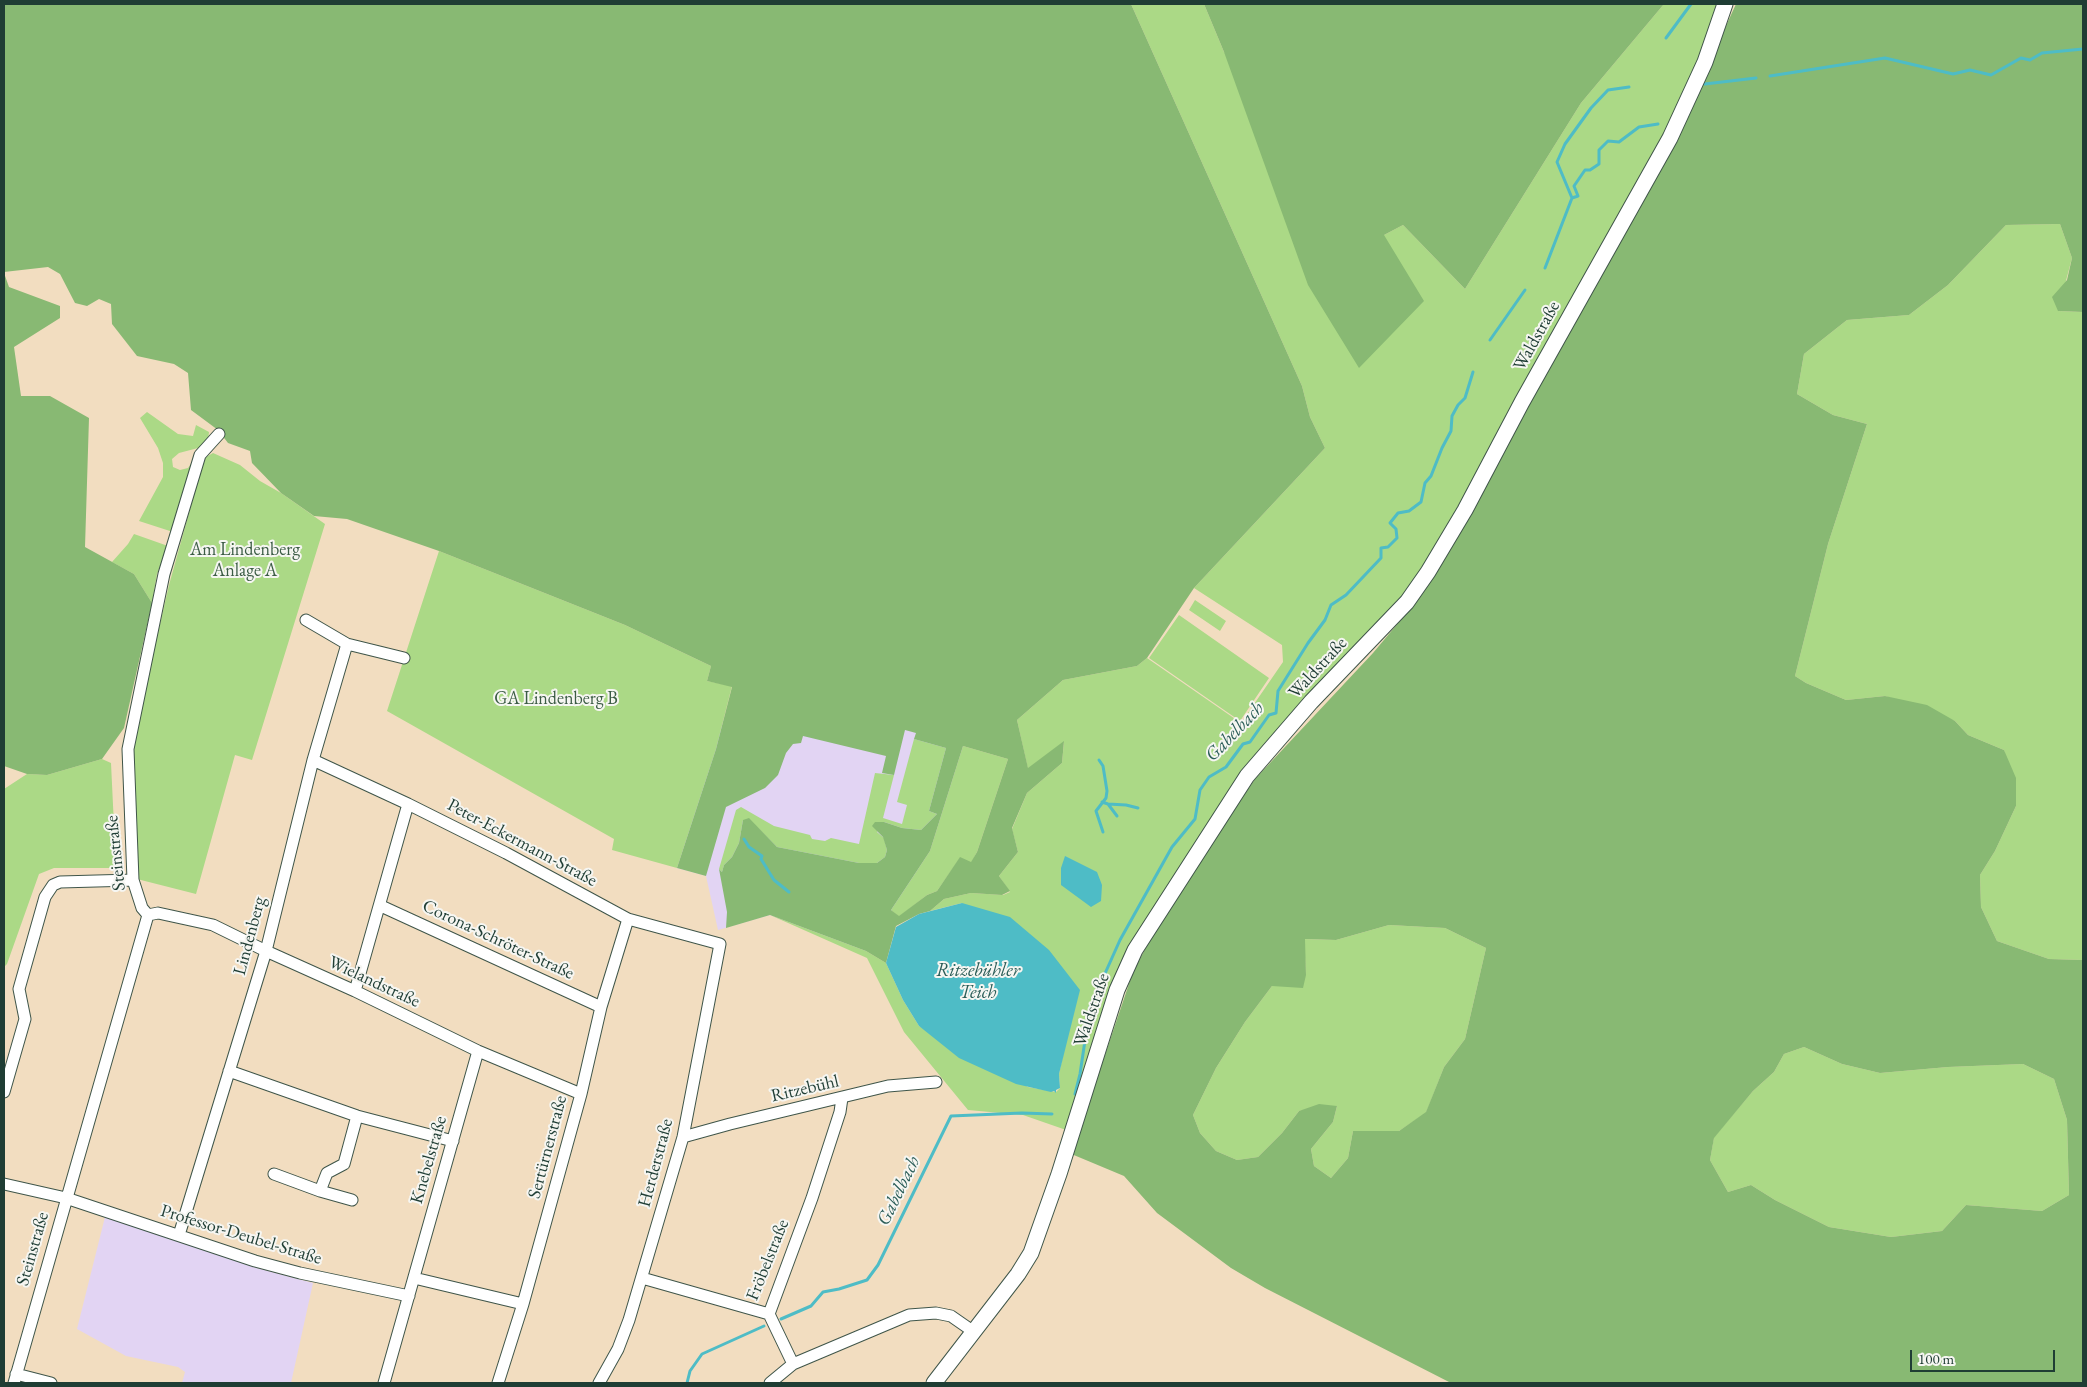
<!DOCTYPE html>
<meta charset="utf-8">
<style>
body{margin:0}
#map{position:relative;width:2087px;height:1387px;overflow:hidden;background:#f2ddc0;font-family:"EB Garamond",serif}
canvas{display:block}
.frame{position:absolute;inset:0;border:5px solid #1f3d34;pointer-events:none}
.scale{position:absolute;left:1910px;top:1350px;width:145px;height:22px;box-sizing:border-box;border:2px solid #1f3d34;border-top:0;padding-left:6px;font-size:15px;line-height:18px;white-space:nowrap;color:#1f3d34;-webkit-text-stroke:4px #f6f6f2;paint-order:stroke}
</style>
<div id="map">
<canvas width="2087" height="1387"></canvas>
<div class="frame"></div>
<div class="scale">100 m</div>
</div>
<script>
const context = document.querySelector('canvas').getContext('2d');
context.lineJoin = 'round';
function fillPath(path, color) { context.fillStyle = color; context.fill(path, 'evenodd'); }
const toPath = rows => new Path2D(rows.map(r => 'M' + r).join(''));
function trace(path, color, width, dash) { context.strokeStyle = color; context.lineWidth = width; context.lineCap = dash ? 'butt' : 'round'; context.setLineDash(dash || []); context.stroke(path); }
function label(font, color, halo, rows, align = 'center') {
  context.font = font + ' "EB Garamond",serif'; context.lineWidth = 4; context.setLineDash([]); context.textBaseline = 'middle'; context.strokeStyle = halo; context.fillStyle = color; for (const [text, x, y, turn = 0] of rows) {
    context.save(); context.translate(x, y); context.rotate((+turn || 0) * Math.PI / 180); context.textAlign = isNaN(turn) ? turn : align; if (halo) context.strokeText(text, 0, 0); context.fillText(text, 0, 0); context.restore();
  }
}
fillPath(toPath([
 [738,675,963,746,930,851,866,951,770,915,718,930,706,876,677,868],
 [105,1217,257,1268,313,1283,291,1383,182,1383,185,1372,178,1367,126,1356,77,1329]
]), '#e2d4f3');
fillPath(toPath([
 [1131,4,1204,4,1224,52,1384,235,1403,225,1465,289,1581,103,1664,4,1719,4,1693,76,1678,110,1440,541,1399,602,1269,744,1131,944,1069,1131,1023,1115,968,1110,904,1032,867,958,770,915,866,951,886,963,903,1000,919,1026,1028,1087,1056,1092,1060,1088,1059,1074,1065,1046,962,903,930,911,944,899,971,893,1003,895,1010,892,999,876,1018,852,1012,829,1027,793,1062,763,1064,742,1028,769,1017,720,1063,680,1137,666,1147,658,1241,723,1283,662,1282,645,1194,588,1325,448,1310,417,1302,386],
 [2060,224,2072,258,2058,311,2083,312,2083,960,2049,959,1997,941,1981,907,1980,875,1995,851,2016,806,2004,750,1968,735,1955,721,1885,696,1846,700,1806,683,1795,676,1828,544,1867,424,1833,415,1797,394,1804,354,1847,320,1909,315,1948,285,2006,225],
 [147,412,178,434,193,436,196,425,209,432,208,440,198,448,179,453,172,459,173,467,180,470,188,468,194,459,173,532,139,521,163,477,163,463,158,448,140,418],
 [213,453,240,465,260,481,281,493,325,524,252,760,235,755,196,894,137,879,131,750,169,585,199,477,206,457],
 [134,534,168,546,157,574,152,603,134,574,112,562,128,544],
 [439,551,625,625,711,666,707,681,732,686,716,749,677,868,612,850,614,839,387,711],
 [1195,600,1226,621,1220,631,1189,610],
 [1179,615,1269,678,1240,721,1149,658],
 [914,739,946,748,929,811,937,814,921,830,902,828,884,822,877,832,884,838,887,850,885,857,877,863,859,863,777,847,757,827,743,820,739,843,732,857,724,865,722,872,719,869,736,810,741,807,774,826,810,835,812,839,825,841,831,838,859,844,875,773,894,775,883,818,902,824,907,805,897,802],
 [963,746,1008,759,977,852,971,863,960,858,937,891,927,895,899,917,891,910,930,851],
 [102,759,111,763,116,868,54,868,39,874,7,964,4,967,4,789,27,774,47,775],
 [1389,925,1445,928,1486,948,1465,1039,1444,1067,1426,1113,1399,1131,1353,1131,1348,1158,1331,1178,1314,1166,1311,1149,1333,1122,1337,1106,1299,1111,1282,1133,1258,1157,1237,1160,1216,1151,1200,1133,1193,1115,1216,1068,1245,1022,1272,986,1306,975,1304,939,1336,940],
 [1804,1047,1842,1064,1880,1073,1948,1067,2023,1064,2054,1079,2067,1120,2069,1195,2042,1211,1966,1205,1942,1231,1891,1237,1829,1227,1775,1200,1751,1185,1728,1192,1710,1160,1714,1137,1753,1091,1774,1072,1784,1054]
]), '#abd986');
fillPath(toPath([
 [4,4,1131,4,1302,386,1310,417,1325,448,1194,588,1147,658,1137,666,1063,680,1017,720,1028,768,1064,741,1062,763,1027,793,1012,828,1018,852,999,876,1010,891,1002,895,971,893,944,899,930,911,919,914,896,926,886,963,866,951,770,915,726,928,727,912,719,869,722,872,724,865,732,857,739,843,743,820,749,818,777,847,859,863,877,863,885,857,887,850,883,837,872,826,875,822,884,822,902,828,921,830,937,814,929,811,946,748,914,739,916,733,905,730,894,775,882,773,886,756,803,736,801,743,793,744,786,753,778,775,765,788,726,807,706,876,677,868,716,749,732,687,707,681,711,666,625,625,439,551,347,519,314,516,281,493,252,463,250,451,228,443,218,430,191,410,188,373,174,364,137,356,112,324,111,304,99,299,87,306,75,303,60,274,48,267,4,272],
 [963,746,1008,759,977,852,971,862,960,857,937,891,927,895,899,916,891,910,930,851],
 [1204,4,1664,4,1581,103,1465,289,1403,225,1384,235,1424,301,1359,368,1308,285,1224,52],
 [1736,4,2083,4,2083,312,2058,311,2052,297,2067,280,2072,258,2060,224,2006,225,1948,285,1909,315,1847,320,1804,354,1797,394,1833,415,1867,424,1828,544,1795,676,1806,683,1846,700,1885,696,1927,705,1955,721,1968,735,2004,750,2016,778,2016,806,1995,851,1980,875,1981,907,1997,941,2049,959,2083,960,2083,1383,1451,1383,1265,1288,1231,1268,1157,1213,1124,1176,1069,1153,1083,1120,1133,972,1168,906,1255,779,1373,653,1420,597,1682,122],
 [1389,925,1445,928,1486,948,1465,1039,1444,1067,1426,1112,1399,1131,1353,1131,1348,1158,1331,1178,1314,1166,1311,1149,1333,1122,1337,1106,1319,1104,1299,1111,1282,1133,1258,1157,1237,1160,1216,1151,1200,1133,1193,1115,1216,1068,1245,1022,1272,986,1303,988,1306,975,1305,939,1336,940],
 [1804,1047,1842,1064,1880,1073,1948,1067,2023,1064,2054,1079,2067,1120,2069,1195,2042,1211,1966,1205,1942,1231,1891,1237,1829,1227,1775,1200,1751,1185,1728,1192,1710,1160,1714,1138,1753,1091,1774,1072,1784,1054],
 [4,273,9,287,60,306,60,318,14,347,21,396,50,396,89,418,85,547,134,574,152,603,124,728,102,759,47,775,27,774,4,766]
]), '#88b973');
fillPath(toPath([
 [1065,856,1097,872,1102,885,1101,901,1091,907,1061,885,1061,868],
 [962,903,1010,917,1049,950,1080,990,1059,1074,1060,1088,1056,1090,1056,1093,1054,1091,1051,1092,1016,1084,959,1058,919,1026,903,1000,886,963,896,927,919,914]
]), '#4ebcc6');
trace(toPath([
 [1666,38,1691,4],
 [1770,76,1885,58,1953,74,1970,70,1991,75,2021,58,2030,60,2042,53,2083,49],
 [1705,84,1756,78],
 [1572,198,1578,196,1574,186,1585,170,1590,170,1599,164,1599,150,1608,141,1619,142,1639,127,1658,124],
 [1545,268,1572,198,1557,162,1565,144,1591,108,1608,90,1629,87],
 [1490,340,1525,290],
 [1099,760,1103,766,1107,791,1106,798,1096,811,1103,832],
 [1102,802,1108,804,1126,805,1138,808],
 [1108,804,1117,816],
 [744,839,749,847,762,856,761,859,774,880,789,892],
 [1075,1094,1080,1074,1090,1007,1120,940,1172,847,1195,819,1200,790,1209,777,1226,767,1243,744,1250,742,1269,715,1276,713,1278,691,1308,643,1325,620,1331,605,1346,595,1381,558,1381,548,1388,547,1397,538,1396,529,1390,523,1398,513,1409,511,1421,502,1425,483,1431,476,1442,448,1451,431,1452,416,1458,405,1465,398,1473,372],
 [781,1319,811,1306,823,1292,839,1289,867,1280,878,1265,951,1116,1022,1113,1052,1114],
 [687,1383,690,1371,702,1354,764,1326]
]), '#4ebcc6', 3);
const street = toPath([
 [347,644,404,658],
 [313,760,408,804,506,853,628,919,720,944,683,1137,629,1320,618,1349,599,1383],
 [381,906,601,1007],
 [148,915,158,913,213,925,266,951,355,991,478,1051,581,1094],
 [355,991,408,804],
 [229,1071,357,1116,453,1141],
 [4,1092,25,1019,19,989,45,897,53,885,60,882,133,880],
 [683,1137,730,1124,888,1086,936,1082],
 [274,1174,320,1191,327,1173,344,1164,357,1116],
 [4,1184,66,1198,255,1261,300,1273,409,1296],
 [320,1191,352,1200],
 [179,1235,266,951,313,760,347,644,306,620],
 [414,1278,523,1304],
 [642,1278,769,1314,812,1198,840,1112,842,1098],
 [769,1314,793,1364],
 [16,1374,51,1383],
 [14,1383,148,915,142,908,133,880,128,749,164,574,200,455,219,434],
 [384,1383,478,1051],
 [498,1383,523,1304,581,1094,601,1007,628,919],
 [770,1383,793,1364,909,1315,936,1313,951,1316,974,1332]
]);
const secondary = toPath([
 [934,1383,1018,1274,1031,1253,1059,1174,1117,990,1135,950,1247,776,1311,702,1407,602,1428,572,1465,510,1522,402,1670,138,1705,62,1725,4]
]);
trace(street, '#3f5549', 13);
trace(secondary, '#3f5549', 17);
trace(street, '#fff', 11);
trace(secondary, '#fff', 15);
label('18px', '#1f3d34', '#f6f6f2', [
 ["Waldstraße",1537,336,-61],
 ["Waldstraße",1318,668,-47],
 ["Peter-Eckermann-Straße",522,843,28],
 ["Steinstraße",116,853,-96],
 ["Lindenberg",250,936,-75],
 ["Corona-Schröter-Straße",498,940,25],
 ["Wielandstraße",374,982,25],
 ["Waldstraße",1092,1010,-71],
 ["Ritzebühl",805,1089,-13],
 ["Sertürnerstraße",548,1147,-75],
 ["Knebelstraße",429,1160,-74],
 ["Herderstraße",656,1163,-75],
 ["Professor-Deubel-Straße",241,1235,17],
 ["Steinstraße",33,1249,-74],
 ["Fröbelstraße",768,1260,-68]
]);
label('18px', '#3b5c44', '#f6f6f2', [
 ["Am Lindenberg",245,550],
 ["Anlage A",245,571],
 ["GA Lindenberg B",556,699]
]);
label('italic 19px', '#2b5d58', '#f6f6f2', [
 ["Gabelbach",1235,732,-46],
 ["Ritzebühler",978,971],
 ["Teich",978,993],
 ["Gabelbach",899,1191,-64]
]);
</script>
